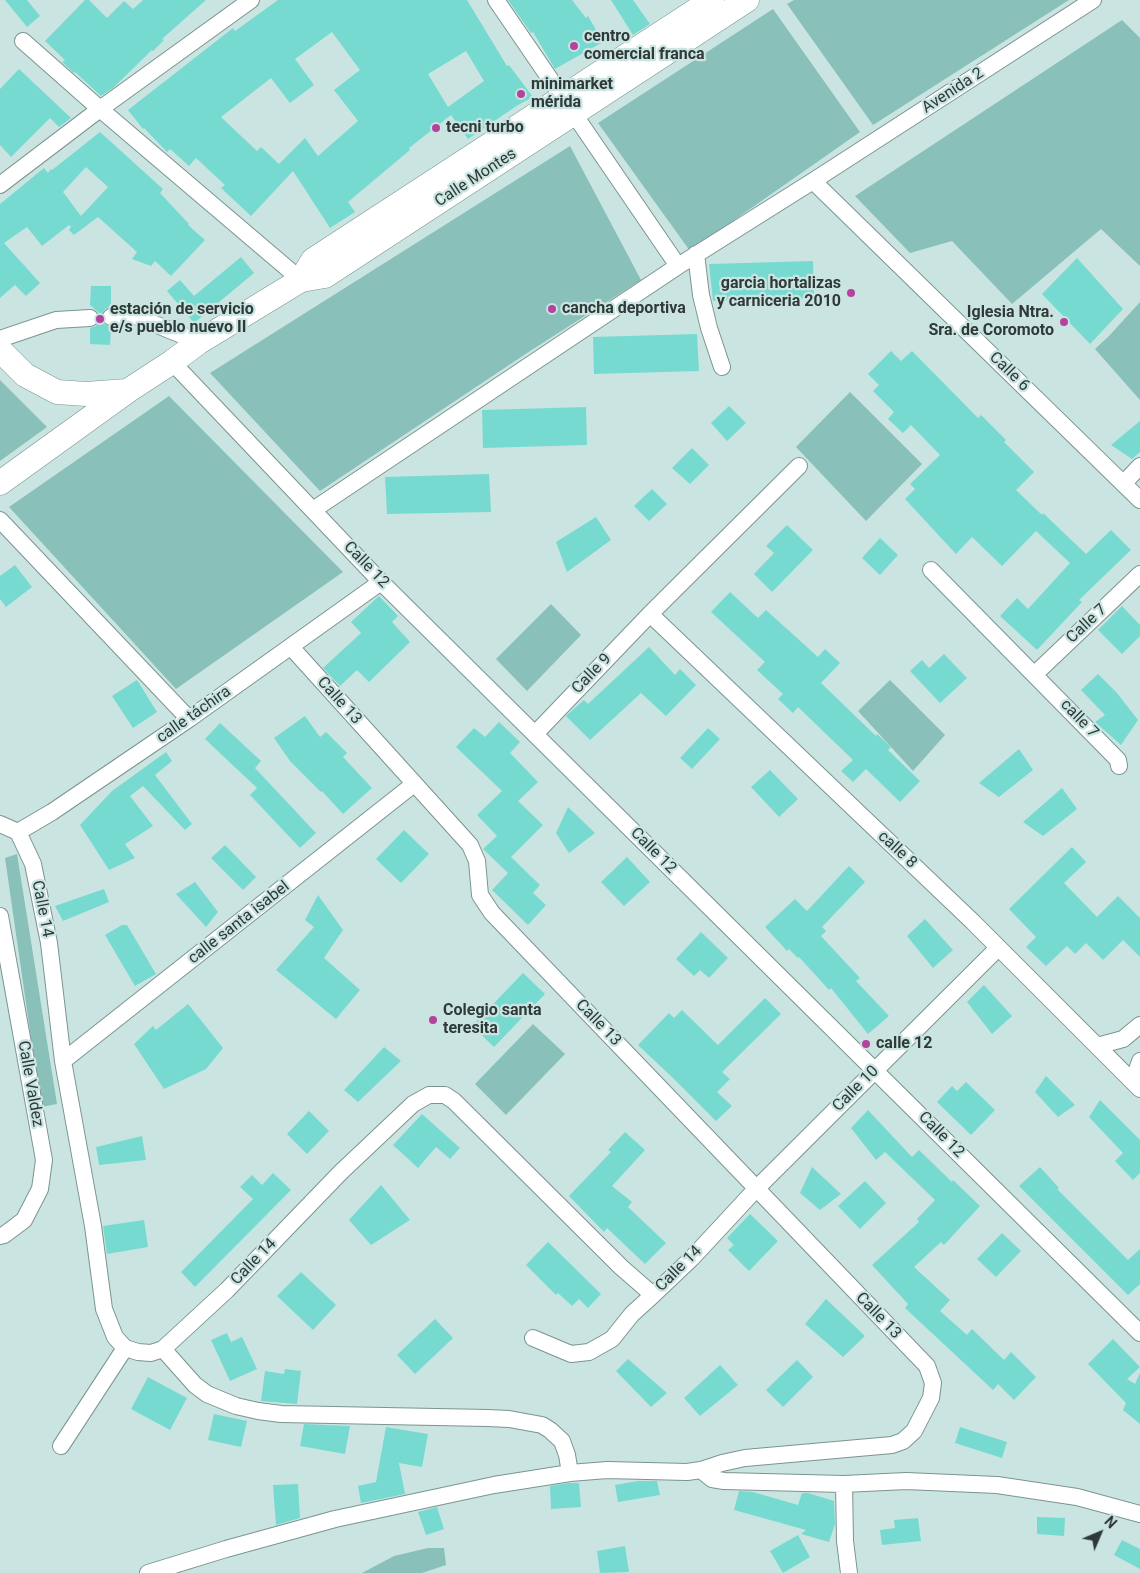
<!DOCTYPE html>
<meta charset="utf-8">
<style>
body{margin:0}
#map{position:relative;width:1140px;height:1573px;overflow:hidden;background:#cae5e1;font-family:Roboto,sans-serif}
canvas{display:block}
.north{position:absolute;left:1075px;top:1508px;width:50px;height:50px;-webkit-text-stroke:4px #cae5e1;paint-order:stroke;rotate:45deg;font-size:14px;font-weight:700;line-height:20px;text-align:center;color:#2f3938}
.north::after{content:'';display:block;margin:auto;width:18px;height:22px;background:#2f3938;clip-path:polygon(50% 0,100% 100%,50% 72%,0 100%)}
</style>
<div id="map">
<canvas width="1140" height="1573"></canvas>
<div class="north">N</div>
</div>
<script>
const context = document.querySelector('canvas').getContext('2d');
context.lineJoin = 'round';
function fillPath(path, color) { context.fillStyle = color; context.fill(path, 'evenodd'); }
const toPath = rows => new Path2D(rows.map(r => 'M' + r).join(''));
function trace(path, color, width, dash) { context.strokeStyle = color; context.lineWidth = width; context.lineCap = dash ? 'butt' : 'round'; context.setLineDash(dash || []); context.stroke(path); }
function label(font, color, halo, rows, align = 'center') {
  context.font = font + ' Roboto,sans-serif'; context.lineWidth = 4.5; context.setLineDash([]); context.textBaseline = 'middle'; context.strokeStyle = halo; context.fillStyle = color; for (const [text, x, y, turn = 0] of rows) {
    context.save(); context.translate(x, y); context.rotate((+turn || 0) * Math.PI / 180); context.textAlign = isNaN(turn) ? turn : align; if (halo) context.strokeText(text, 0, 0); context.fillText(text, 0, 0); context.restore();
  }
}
fillPath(toPath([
 [794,0,1069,0,873,125,787,4],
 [773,9,860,132,690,251,598,123],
 [1122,20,1140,38,1140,266,1101,229,1012,304,952,241,910,253,855,196],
 [570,146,641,280,527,353,320,491,210,373],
 [1140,302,1140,400,1095,349,1109,336],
 [0,380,47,427,0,461],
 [850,392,922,464,866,521,796,447],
 [169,396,343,572,176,689,9,507],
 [551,604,581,635,527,691,496,659],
 [890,680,945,735,913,771,858,711],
 [17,854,57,1104,41,1107,5,858],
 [533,1024,565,1054,506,1115,475,1084],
 [428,1548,444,1548,446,1565,422,1573,362,1573,394,1556]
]), '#89c0ba');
fillPath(toPath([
 [5,0,27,0,40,16,27,27],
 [85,0,89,0,107,18,124,1,133,9,143,0,206,0,162,39,164,40,153,51,152,50,113,88,101,96,75,72,74,73,62,62,65,60,45,41],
 [278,0,467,0,507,66,509,65,533,97,518,105,468,139,451,115,409,148,410,150,348,202,355,212,330,228,293,171,251,216,221,188,225,185,196,158,189,166,170,149,167,152,144,128,143,129,128,110,233,28,235,31],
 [332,32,360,70,334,90,358,121,318,156,305,138,279,164,261,147,257,151,221,117,271,78,290,103,314,85,295,59],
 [466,51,484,81,448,107,428,74],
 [508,0,572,0,586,18,588,16,603,42,555,69,533,32,531,33],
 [611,0,633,0,650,24,633,35],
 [19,69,71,118,59,127,50,118,11,157,0,145,0,89],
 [100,132,163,189,160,193,189,224,188,225,205,240,171,276,155,261,151,266,132,259,137,252,98,217,74,235,69,230,71,227,69,225,42,246,27,227,4,243,40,283,26,296,15,285,0,298,0,204,44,168,48,173,51,169,52,170],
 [86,167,108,187,81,216,63,192],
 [241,257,254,273,194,323,167,291,180,280,194,296],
 [1077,258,1123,309,1090,344,1042,294],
 [813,261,814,298,713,301,709,264],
 [91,286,111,286,111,307,105,309,101,317,103,323,111,327,110,345,90,344,90,328,96,326,100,318,98,312,90,305],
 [697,334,699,371,594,374,593,337],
 [891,351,901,361,912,351,978,418,981,415,1006,440,1004,442,1034,472,1016,490,1042,515,1043,513,1086,554,1111,530,1131,550,1079,600,1082,602,1037,650,1000,616,1017,598,1028,609,1070,563,1036,531,1002,566,972,537,956,554,905,499,915,489,910,484,940,455,911,425,903,433,888,419,894,412,873,391,879,385,868,374],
 [729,406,746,423,727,441,711,423],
 [586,407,587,445,483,448,482,410],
 [1140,421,1140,452,1132,459,1111,445],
 [692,448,709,465,690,484,672,468],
 [489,474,491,512,387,514,385,477],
 [652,489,667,504,649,521,634,506],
 [596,517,611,540,567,572,556,542],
 [787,525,813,550,772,592,754,574,774,553,766,546],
 [880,538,898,555,880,575,862,558],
 [15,565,32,587,6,607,0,599,0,576],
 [730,592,758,618,766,610,818,657,825,649,840,663,821,683,876,736,877,734,891,747,888,750,920,781,900,802,866,769,853,782,841,771,853,760,798,707,793,713,778,699,783,694,757,670,765,662,711,612],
 [379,596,398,616,392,622,410,642,369,682,357,670,340,686,323,668,361,633,351,622],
 [1122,606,1140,625,1140,636,1122,654,1098,630],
 [649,647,675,675,680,669,696,685,666,716,641,693,590,740,566,716,584,700,588,704],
 [944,654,967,678,940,703,910,671,922,660,929,668],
 [1098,674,1117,693,1138,720,1121,745,1095,722,1105,715,1081,690],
 [137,680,157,712,133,728,112,696],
 [305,716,320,737,326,732,347,753,343,757,372,788,343,814,322,791,321,792,290,761,274,738],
 [499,722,520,742,510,753,538,782,518,801,543,825,511,857,540,885,533,893,546,905,528,925,492,890,508,873,483,849,497,836,477,815,502,791,456,747,474,728,485,737],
 [220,723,261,761,255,768,316,833,300,848,250,795,257,788,205,739],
 [708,728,720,739,692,769,680,758],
 [1019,749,1033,770,999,797,979,783],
 [166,752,172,761,155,775,192,824,185,830,143,786,130,796,153,826,125,844,135,858,109,870,80,825,112,791],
 [770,770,798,799,779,817,751,787],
 [1062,788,1077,809,1043,836,1023,822],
 [568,807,595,833,569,853,556,833],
 [404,830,429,854,401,883,376,859],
 [225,845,256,877,243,890,211,858],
 [1072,847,1086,862,1064,883,1097,917,1118,896,1140,918,1140,957,1123,940,1103,960,1086,943,1075,954,1067,946,1046,966,1026,947,1036,937,1009,909],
 [627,857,650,882,624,906,601,882],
 [849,866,865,882,822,927,826,931,821,936,860,978,856,981,889,1016,868,1034,831,988,829,990,799,957,798,958,789,949,787,951,765,927,795,899,807,911],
 [195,882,218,912,206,927,176,894],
 [104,889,109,902,63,921,55,906],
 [318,895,343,930,324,958,360,990,336,1019,276,970,314,927,305,920],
 [925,919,953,950,933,968,907,936],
 [122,925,127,925,156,974,135,986,105,935],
 [701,932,728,958,709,978,700,970,694,976,676,959],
 [523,973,545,994,494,1047,472,1026],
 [984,985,1012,1016,992,1034,967,1002],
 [765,998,781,1014,722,1072,730,1079,717,1092,732,1106,716,1121,674,1079,638,1045,669,1013,674,1018,682,1010,718,1045],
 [188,1004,223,1048,206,1069,164,1089,134,1044,153,1026,156,1030],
 [384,1047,401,1061,358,1102,344,1090],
 [1046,1076,1075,1105,1058,1117,1035,1092],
 [966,1082,995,1110,971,1135,937,1102,952,1086,957,1091],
 [1100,1100,1140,1140,1140,1173,1133,1180,1115,1161,1123,1153,1089,1117],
 [868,1110,912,1157,919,1150,952,1182,953,1180,980,1206,944,1245,941,1242,914,1267,950,1300,940,1311,967,1335,972,1329,1004,1360,1011,1352,1036,1377,1014,1400,998,1384,993,1390,905,1308,908,1304,872,1265,919,1222,917,1219,935,1200,885,1152,876,1160,851,1128],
 [309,1111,329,1131,307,1154,287,1134],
 [422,1114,460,1148,450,1159,436,1147,418,1168,393,1145],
 [625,1132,645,1150,612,1186,632,1202,628,1207,666,1243,645,1264,607,1228,604,1232,569,1196,611,1152,608,1150],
 [142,1136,146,1160,99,1165,96,1147],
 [812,1167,841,1194,820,1210,800,1193],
 [1040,1167,1059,1188,1057,1189,1128,1260,1140,1249,1140,1284,1128,1295,1019,1186],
 [273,1173,291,1190,195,1287,181,1272,253,1199,240,1187,252,1175,262,1185],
 [865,1181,886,1203,860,1229,838,1206],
 [381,1185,410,1220,371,1245,349,1220],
 [750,1214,778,1241,749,1271,728,1250,734,1245,727,1238],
 [144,1220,148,1247,107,1254,103,1226],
 [1002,1233,1021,1251,996,1277,977,1259],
 [548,1242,601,1294,588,1308,579,1299,572,1306,558,1293,556,1295,526,1265],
 [301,1272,336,1305,313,1330,277,1296],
 [826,1299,865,1336,843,1357,805,1324],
 [435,1319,453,1338,415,1374,397,1355],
 [227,1333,231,1342,242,1337,257,1369,230,1381,211,1340],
 [1113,1339,1140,1367,1127,1379,1135,1384,1140,1373,1140,1424,1123,1410,1126,1403,1088,1364],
 [628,1359,667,1393,651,1407,616,1371],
 [797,1360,813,1377,783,1407,766,1390],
 [720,1365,738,1385,700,1416,684,1398],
 [285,1369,301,1371,297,1404,261,1401,265,1371,284,1374],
 [148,1377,187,1398,170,1430,131,1409],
 [214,1414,247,1421,241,1447,208,1440],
 [304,1424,350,1426,345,1454,300,1446],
 [386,1427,428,1434,422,1467,399,1463,405,1494,361,1503,358,1486,376,1482],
 [960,1427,1007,1442,1002,1458,955,1443],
 [638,1481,657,1481,660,1495,618,1502,615,1485],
 [568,1483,579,1483,581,1507,551,1509,550,1486],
 [298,1484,300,1518,276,1525,273,1485],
 [739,1491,753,1492,798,1505,802,1493,808,1493,834,1501,835,1524,829,1542,801,1534,806,1530,734,1510],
 [437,1507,444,1529,426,1535,418,1512],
 [1037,1517,1065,1518,1064,1536,1037,1534],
 [918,1518,921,1541,882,1545,880,1530,895,1528,894,1520],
 [798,1535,810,1557,783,1573,770,1551],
 [1122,1540,1140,1549,1140,1569,1114,1555],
 [625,1546,629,1572,600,1573,597,1551]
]), '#76dad0');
const street = toPath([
 [496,0,678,266],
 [23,41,100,109,301,280],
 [813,181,1140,500],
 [0,185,100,109,251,0],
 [696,254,701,295,709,328,722,367],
 [111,317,135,316,199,342],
 [0,339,56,320,90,318],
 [172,362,381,582,1140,1333],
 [1124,483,1140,466],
 [313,510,678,266,813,181,1093,0],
 [0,520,189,719],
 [931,570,1118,760,1119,766],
 [650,614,973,922,1140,1089],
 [1035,674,1140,574],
 [535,734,650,614,799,466],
 [0,824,18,832,52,812,189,719,381,582],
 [18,832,33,864,49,943,63,1061,93,1226,104,1309,115,1337,125,1348,138,1352,151,1353,163,1349,227,1290,341,1172,413,1104,429,1095,445,1095,454,1101,621,1267,653,1295,692,1258,756,1189,998,948],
 [0,916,44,1160,40,1189,24,1220,4,1235,0,1236],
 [1097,1046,1123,1039,1140,1025],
 [63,1061,414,784],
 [1133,1082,1140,1061],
 [533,1338,571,1354,589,1352,612,1339,632,1314,653,1295],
 [163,1349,195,1385,207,1394,236,1406,258,1411,281,1414,488,1418,509,1419,542,1425,550,1430,562,1441,567,1455,570,1473],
 [61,1446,125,1348],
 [701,1470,712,1479,724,1481,844,1484,906,1481,997,1485,1077,1497,1140,1514],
 [844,1484,845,1541,849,1573],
 [148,1573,226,1549,335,1519,494,1485,570,1473,607,1470,687,1472,701,1470,722,1463,745,1458,892,1445,903,1441,914,1431,931,1398,933,1383,927,1366,492,913,480,895,477,861,470,845,291,647]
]);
const secondary = toPath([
 [301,280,313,260,712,0],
 [0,350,25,375,57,392,86,394,127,391],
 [0,483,129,390,172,362,199,342,301,280,325,276,747,0]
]);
trace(street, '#7b9491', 18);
trace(secondary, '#7b9491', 25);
trace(street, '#fff', 16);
trace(secondary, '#fff', 24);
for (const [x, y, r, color] of [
 [574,46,5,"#b5439e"],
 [521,94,5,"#b5439e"],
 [436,128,5,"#b5439e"],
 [851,293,5,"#b5439e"],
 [552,309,5,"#b5439e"],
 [100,319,5,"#b5439e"],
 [1064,322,5,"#b5439e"],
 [433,1020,5,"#b5439e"],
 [866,1044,5,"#b5439e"]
]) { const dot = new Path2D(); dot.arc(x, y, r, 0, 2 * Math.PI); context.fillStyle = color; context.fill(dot); trace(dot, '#cae5e1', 2); }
label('bold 16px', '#2f3938', '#cae5e1', [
 ["centro",584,37],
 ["comercial franca",584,55],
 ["minimarket",531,85],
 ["mérida",531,103],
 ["tecni turbo",446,128],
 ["garcia hortalizas",841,284,"right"],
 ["y carniceria 2010",841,302,"right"],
 ["cancha deportiva",562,309],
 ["estación de servicio",110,310],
 ["e/s pueblo nuevo II",110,328],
 ["Iglesia Ntra.",1054,313,"right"],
 ["Sra. de Coromoto",1054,331,"right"],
 ["Colegio santa",443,1011],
 ["teresita",443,1029],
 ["calle 12",876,1044]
], 'left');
label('16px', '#2f3938', '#cae5e1', [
 ["Avenida 2",953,91,-33],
 ["Calle Montes",476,178,-33],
 ["Calle 6",1009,372,44],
 ["Calle 12",366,565,46],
 ["Calle 7",1087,624,-43],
 ["Calle 9",592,674,-46],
 ["Calle 13",339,701,48],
 ["calle táchira",194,715,-35],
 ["calle 7",1079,719,46],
 ["calle 8",897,850,43],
 ["Calle 12",653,851,45],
 ["Calle 14",42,909,79],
 ["calle santa isabel",239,923,-38],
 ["Calle 13",598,1023,46],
 ["Calle Valdez",30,1084,80],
 ["Calle 10",856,1089,-45],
 ["Calle 12",941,1135,45],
 ["Calle 14",254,1262,-46],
 ["Calle 14",679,1269,-45],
 ["Calle 13",878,1316,46]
]);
</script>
